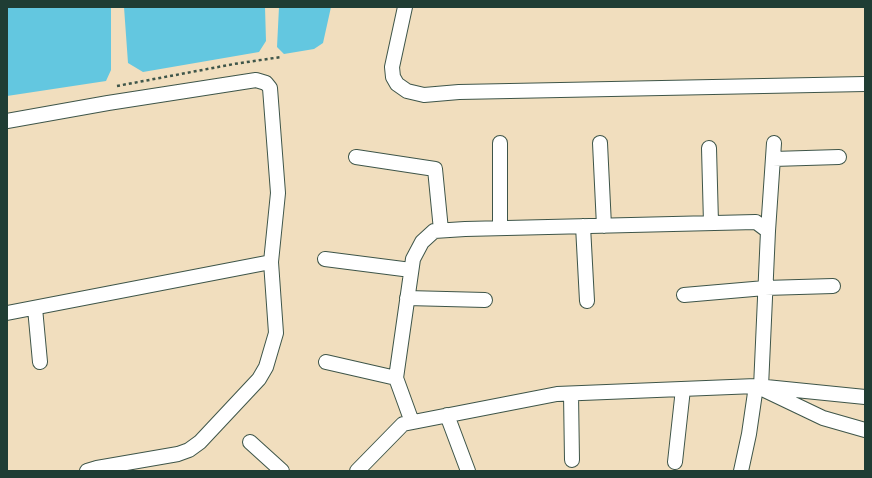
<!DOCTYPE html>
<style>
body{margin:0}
#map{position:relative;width:872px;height:478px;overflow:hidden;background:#f1debe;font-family:Caveat,sans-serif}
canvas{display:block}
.frame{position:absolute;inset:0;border:8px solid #1f3d34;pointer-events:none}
</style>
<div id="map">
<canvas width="872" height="478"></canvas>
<div class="frame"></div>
</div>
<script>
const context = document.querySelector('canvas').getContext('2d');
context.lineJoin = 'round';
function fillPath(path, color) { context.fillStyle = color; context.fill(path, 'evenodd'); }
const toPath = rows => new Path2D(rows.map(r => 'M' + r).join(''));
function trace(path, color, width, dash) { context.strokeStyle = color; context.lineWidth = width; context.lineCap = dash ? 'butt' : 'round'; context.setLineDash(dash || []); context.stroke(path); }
fillPath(toPath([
 [7,7,111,7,111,70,106,81,7,96],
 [124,7,265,7,266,41,259,52,143,72,128,63],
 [279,7,331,7,323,43,314,49,284,54,277,47]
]), '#63c7e0');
const minor = toPath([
 [405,7,392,67,393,77,397,84,407,91,424,95,459,92,865,84],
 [7,121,108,103,256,80,266,83,270,88,278,193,271,262,276,333,266,367,259,379,200,442,189,450,178,454,97,468,87,471],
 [500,143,500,228],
 [600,143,604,226],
 [709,148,711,223],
 [356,157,435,169,441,230],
 [773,159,839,157],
 [583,226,587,301],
 [768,231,774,143],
 [325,259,411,270],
 [684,295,765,288,833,286],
 [407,298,485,300],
 [35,308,40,362],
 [7,313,271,262],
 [326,362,396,378],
 [571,394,572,460],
 [447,415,468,471],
 [412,422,396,378,413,259,422,242,434,231,465,229,756,222,768,231,761,387],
 [250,442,282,471],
 [675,462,683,389],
 [357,471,403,424,557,394,756,386,865,397],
 [741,471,749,434,756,386,823,418,865,430]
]);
trace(minor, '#3e5549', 16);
trace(toPath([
 [117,86,234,64,281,57]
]), '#3e5549', 2.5, [3, 3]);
trace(minor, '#fff', 14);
</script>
